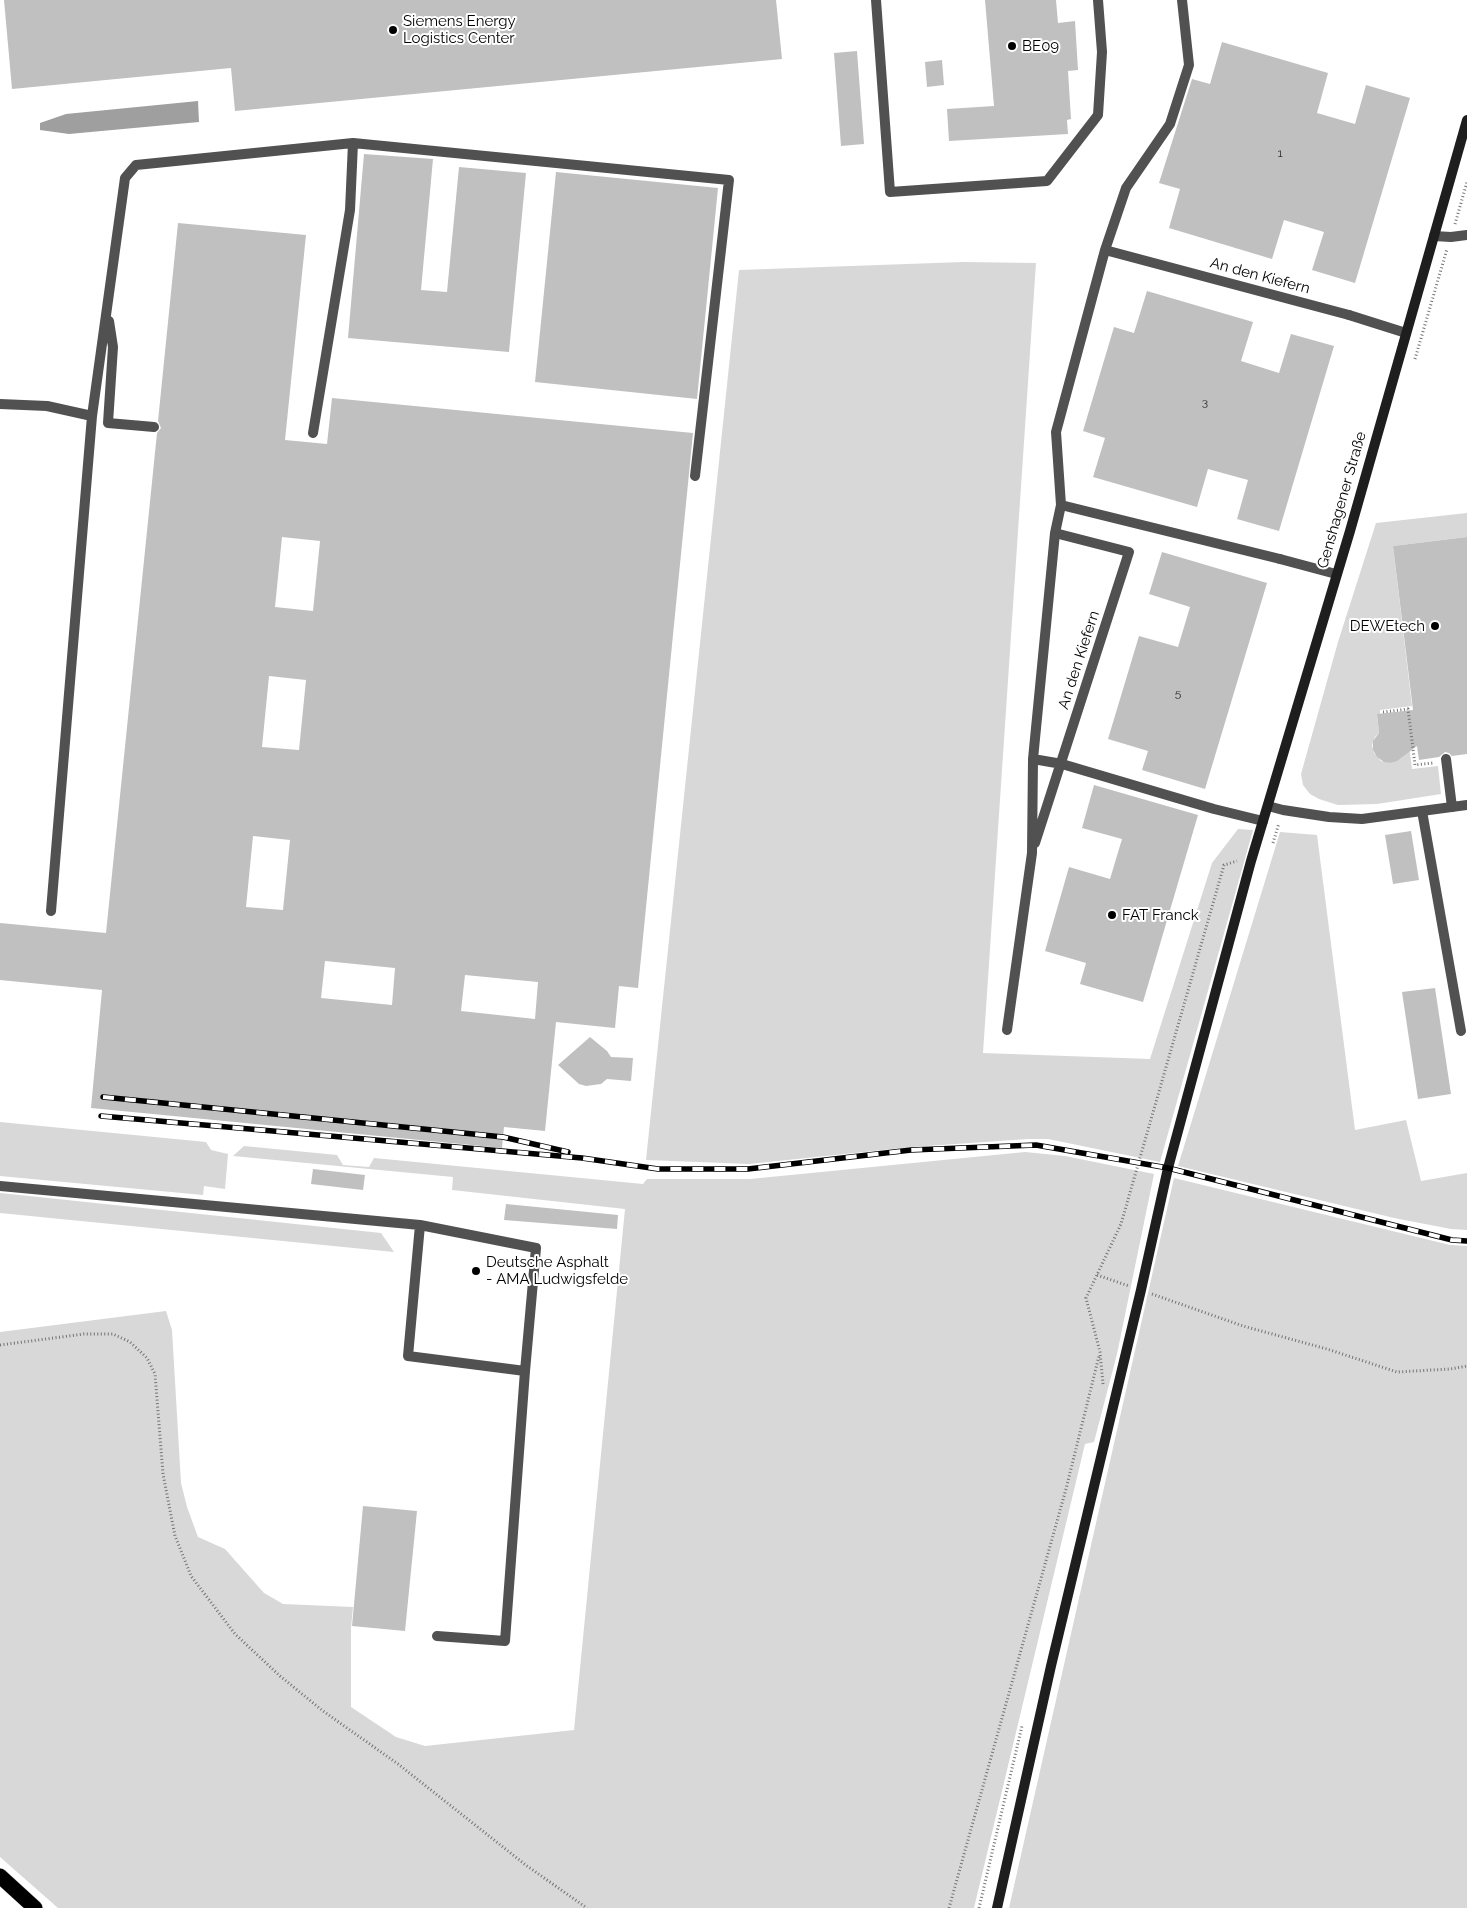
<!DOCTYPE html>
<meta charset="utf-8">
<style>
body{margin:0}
canvas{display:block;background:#fff}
</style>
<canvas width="1467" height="1908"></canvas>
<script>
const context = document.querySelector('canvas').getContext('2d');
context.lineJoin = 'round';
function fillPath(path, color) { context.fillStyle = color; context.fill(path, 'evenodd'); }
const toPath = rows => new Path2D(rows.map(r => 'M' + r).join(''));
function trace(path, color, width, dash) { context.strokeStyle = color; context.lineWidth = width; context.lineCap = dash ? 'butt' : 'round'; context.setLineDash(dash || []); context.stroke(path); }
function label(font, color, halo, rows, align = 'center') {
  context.font = font + ' Raleway,sans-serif'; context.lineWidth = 4; context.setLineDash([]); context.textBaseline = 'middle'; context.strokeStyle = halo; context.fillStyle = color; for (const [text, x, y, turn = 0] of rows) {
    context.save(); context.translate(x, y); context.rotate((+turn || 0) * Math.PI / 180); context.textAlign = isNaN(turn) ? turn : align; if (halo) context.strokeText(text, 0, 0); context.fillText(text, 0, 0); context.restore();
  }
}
fillPath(toPath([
 [963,262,1036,263,983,1053,1150,1059,1212,863,1238,829,1253,830,1160,1162,1048,1139,1028,1139,912,1147,749,1164,646,1160,739,270],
 [1467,513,1467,537,1393,546,1412,706,1380,710,1380,714,1377,715,1379,733,1375,737,1372,745,1374,753,1381,761,1390,763,1401,758,1403,756,1405,713,1412,769,1438,766,1441,794,1377,804,1338,805,1319,799,1310,794,1303,785,1301,774,1338,642,1376,523],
 [1280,832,1317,835,1355,1130,1406,1120,1421,1181,1467,1173,1467,1230,1451,1229,1394,1218,1178,1166],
 [0,1122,206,1142,211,1150,228,1154,225,1189,204,1186,203,1195,0,1176],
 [244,1146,337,1155,343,1165,369,1167,374,1158,643,1184,647,1179,750,1179,1025,1152,1065,1156,1154,1174,1117,1354,1094,1442,1085,1444,974,1908,58,1908,0,1857,0,1332,166,1311,172,1330,181,1483,187,1507,198,1537,225,1549,264,1593,283,1604,353,1607,351,1628,351,1707,396,1737,425,1746,574,1730,625,1209,452,1190,453,1177,233,1156],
 [1174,1178,1450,1245,1467,1246,1467,1908,1009,1908],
 [0,1193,381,1233,394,1252,0,1213]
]), '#d8d8d8');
fillPath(toPath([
 [198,101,199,122,69,134,40,130,40,123,66,114]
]), '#9f9f9f');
fillPath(toPath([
 [4,0,776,0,782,59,235,111,231,68,12,89],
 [985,0,1056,0,1058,23,1075,21,1078,70,1068,71,1071,119,1067,120,1068,134,949,141,947,109,994,106],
 [1222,42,1328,73,1317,113,1355,124,1366,85,1410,98,1355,283,1312,270,1324,232,1284,220,1272,259,1169,228,1180,189,1159,183,1192,79,1210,84],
 [857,51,864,144,841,146,834,53],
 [942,60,944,85,927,87,925,62],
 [364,154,433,159,421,290,447,292,459,167,526,173,509,352,348,338],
 [556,172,718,188,697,399,535,382],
 [178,223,306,235,285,440,327,444,332,398,693,433,638,988,619,986,615,1028,556,1022,545,1131,504,1127,502,1148,91,1108,102,990,0,980,0,923,106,933,157,433,161,428,158,421],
 [282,537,320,541,313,611,275,607],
 [269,676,306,680,299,750,262,747],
 [253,836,290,840,283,910,246,907],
 [325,961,395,968,392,1005,321,998],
 [465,975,538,982,535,1019,461,1011],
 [1147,291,1253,322,1241,361,1279,373,1291,334,1334,346,1279,531,1237,519,1248,480,1208,469,1197,507,1093,477,1105,438,1083,431,1114,327,1134,333],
 [1467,537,1467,754,1452,756,1449,753,1445,752,1439,757,1419,760,1417,746,1397,761,1390,763,1384,762,1377,757,1373,750,1373,741,1379,733,1377,714,1413,710,1393,546],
 [1162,552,1267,583,1205,789,1142,770,1148,751,1108,739,1139,636,1178,647,1190,607,1149,594],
 [1094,785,1198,815,1143,1002,1080,984,1086,963,1045,951,1069,867,1110,879,1122,839,1082,828],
 [1411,831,1419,880,1393,884,1385,835],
 [1435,988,1451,1094,1418,1099,1402,992],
 [590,1037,607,1051,611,1057,633,1058,631,1081,607,1079,601,1084,586,1086,579,1084,558,1065],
 [313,1169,365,1175,363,1190,311,1184],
 [506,1204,618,1215,617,1229,504,1220],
 [363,1506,417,1511,405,1631,352,1626]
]), '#c0c0c0');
const motorway = toPath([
 [0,1876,35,1908]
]);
trace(motorway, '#dbdbdb', 16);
trace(toPath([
 [1455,224,1467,182],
 [1415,359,1447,249],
 [1383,712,1408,709,1415,765,1433,763],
 [1273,843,1279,823],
 [1097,1275,1129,1286],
 [1152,1294,1243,1326,1327,1349,1397,1372,1450,1369,1467,1366],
 [0,1345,84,1334,113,1334,130,1342,147,1358,155,1374,163,1474,175,1536,191,1576,235,1634,280,1676,323,1711,398,1764,527,1866,587,1908],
 [1103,1384,1100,1352,1086,1298,1121,1224,1224,865,1237,861],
 [949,1908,1066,1489,1099,1356],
 [979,1908,1022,1726]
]), '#737373', 3, [1, 2.5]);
trace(toPath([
 [876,0,890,192,1047,181,1098,115,1102,52,1098,0],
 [1349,315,1406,333],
 [109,321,113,347,108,423,154,427],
 [0,404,47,406,92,416],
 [313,433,350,210,353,143],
 [1280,559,1336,574],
 [1446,759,1452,807],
 [1062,764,1214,809,1263,821],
 [1422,811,1461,1031],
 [51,911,92,416,125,178,136,165,353,143,729,180,695,476],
 [0,1186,420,1225,536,1248,525,1371,505,1641,437,1636],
 [420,1225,408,1356,525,1371]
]), '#515151', 10);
trace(toPath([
 [1434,236,1451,237,1467,235],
 [1105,250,1349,315],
 [1061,505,1280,559],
 [1033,759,1062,764],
 [1268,806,1283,810,1329,817,1362,819,1467,805],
 [1035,843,1129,552,1055,533],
 [1007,1030,1032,853,1033,759,1055,533,1061,505,1056,432,1105,250,1126,188,1170,124,1189,65,1182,0]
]), '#515151', 10);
trace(toPath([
 [997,1908,1051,1666,1141,1290,1168,1168,1251,861,1350,531,1467,120]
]), '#1e1e1e', 10);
trace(motorway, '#000', 15);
const rail = toPath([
 [103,1097,503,1137,568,1152],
 [101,1116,582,1158,658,1169,748,1169,911,1150,1036,1145,1168,1168,1452,1240,1467,1241]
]);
trace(rail, '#000', 5.5);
trace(rail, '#fff', 4, [11]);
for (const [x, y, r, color] of [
 [393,30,5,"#000"],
 [1012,46,5,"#000"],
 [1435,626,5,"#000"],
 [1112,915,5,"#000"],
 [476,1271,5,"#000"]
]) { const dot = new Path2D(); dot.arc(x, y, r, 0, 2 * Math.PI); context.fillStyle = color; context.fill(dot); trace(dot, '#fff', 2); }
label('12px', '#303030', null, [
 ["1",1280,153],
 ["3",1205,402],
 ["5",1178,693]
]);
label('15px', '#000', '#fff', [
 ["Siemens Energy",403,21],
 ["Logistics Center",403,38],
 ["BE09",1022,46],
 ["DEWEtech",1425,626,"right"],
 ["FAT Franck",1122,915],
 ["Deutsche Asphalt",486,1262],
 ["- AMA Ludwigsfelde",486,1279]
], 'left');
label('15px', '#000', '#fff', [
 ["An den Kiefern",1260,276,15],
 ["Genshagener Straße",1342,500,-74],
 ["An den Kiefern",1079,660,-72]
]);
</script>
